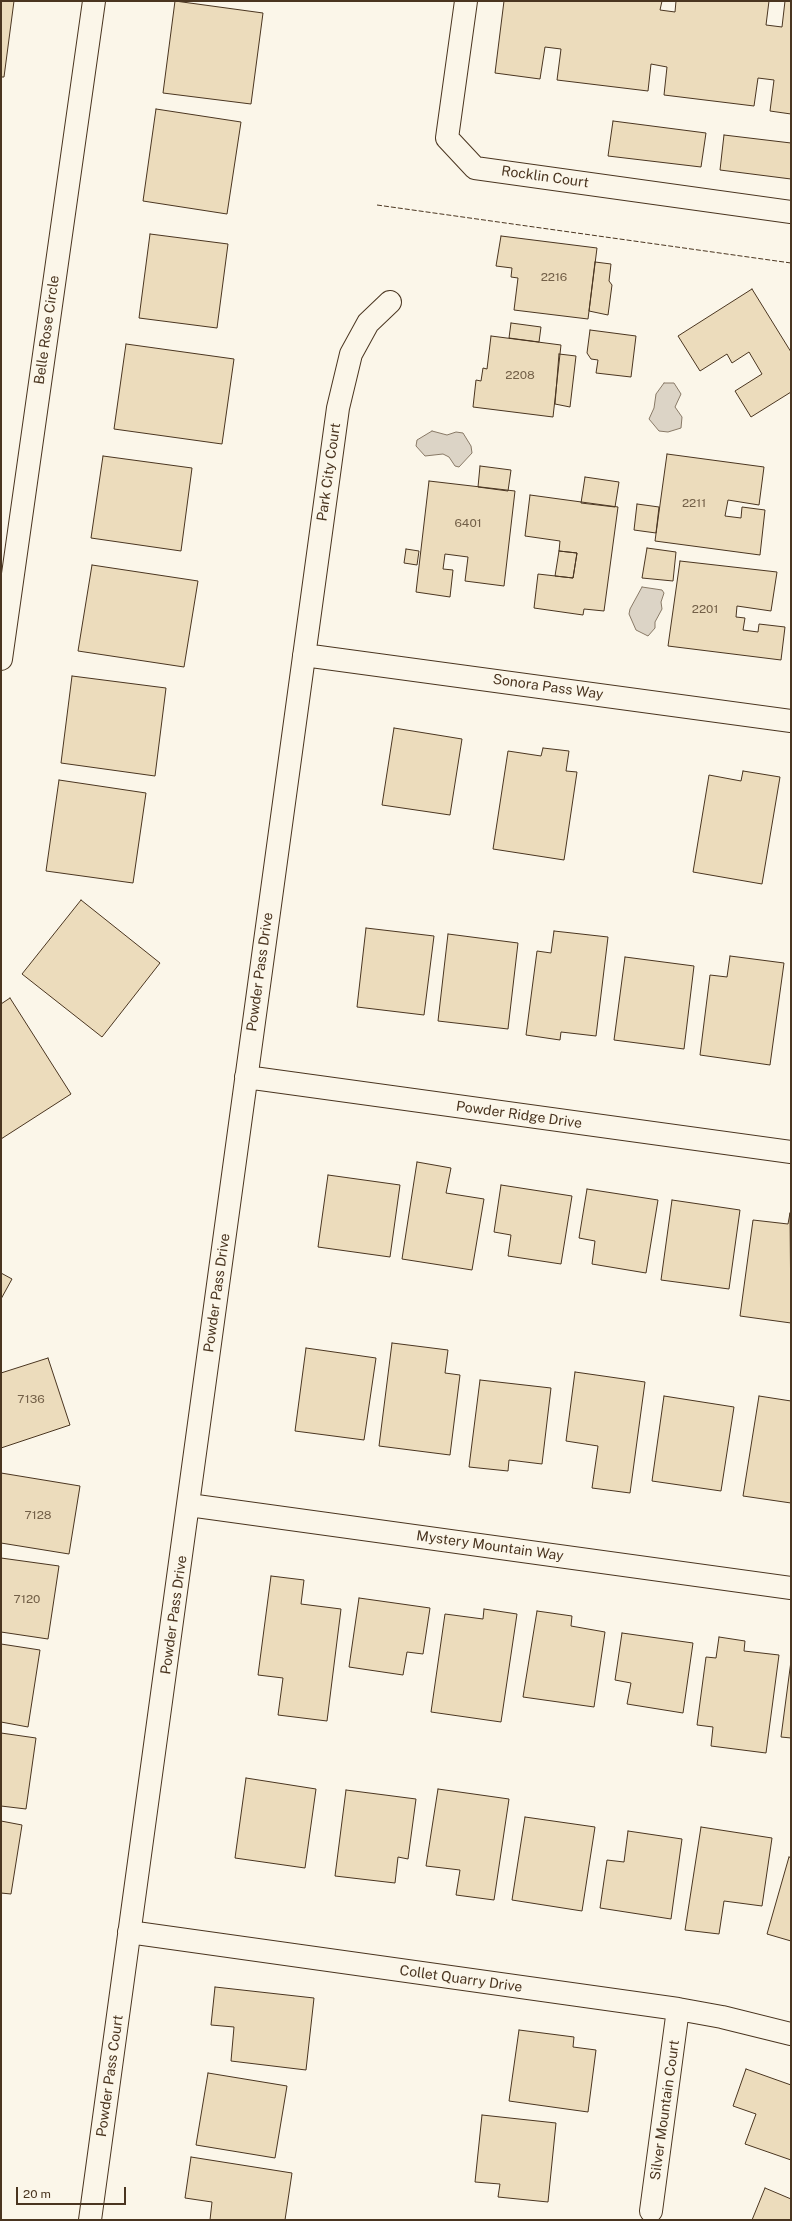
<!DOCTYPE html>
<style>
body{margin:0}
#map{position:relative;width:792px;height:2221px;overflow:hidden;background:#fbf6e9;font-family:"Public Sans",sans-serif}
canvas{display:block}
.frame{position:absolute;inset:0;border:2px solid #4a3520;pointer-events:none}
.scale{position:absolute;left:16px;top:2187px;width:110px;height:18px;box-sizing:border-box;border:2px solid #4a3520;border-top:0;padding-left:5px;font-size:12px;line-height:14px;white-space:nowrap;color:#4a3520;-webkit-text-stroke:3px #fbf6e9;paint-order:stroke}
</style>
<div id="map">
<canvas width="792" height="2221"></canvas>
<div class="frame"></div>
<div class="scale">20 m</div>
</div>
<script>
const context = document.querySelector('canvas').getContext('2d');
context.lineJoin = 'round';
function fillPath(path, color) { context.fillStyle = color; context.fill(path, 'evenodd'); }
const toPath = rows => new Path2D(rows.map(r => 'M' + r).join(''));
function trace(path, color, width, dash) { context.strokeStyle = color; context.lineWidth = width; context.lineCap = dash ? 'butt' : 'round'; context.setLineDash(dash || []); context.stroke(path); }
function label(font, color, halo, rows, align = 'center') {
  context.font = font + ' "Public Sans",sans-serif'; context.lineWidth = 3; context.setLineDash([]); context.textBaseline = 'middle'; context.strokeStyle = halo; context.fillStyle = color; for (const [text, x, y, turn = 0] of rows) {
    context.save(); context.translate(x, y); context.rotate((+turn || 0) * Math.PI / 180); context.textAlign = isNaN(turn) ? turn : align; if (halo) context.strokeText(text, 0, 0); context.fillText(text, 0, 0); context.restore();
  }
}
const water = toPath([
 [664,383,674,383,681,394,675,407,682,417,681,428,668,432,659,431,649,419,654,408,656,394,664,383],
 [432,431,447,435,456,432,463,433,471,446,472,453,459,467,455,466,449,457,443,454,425,456,416,446,417,440,432,431],
 [642,587,662,590,664,593,661,602,662,609,655,622,655,628,648,636,636,630,629,614,630,609,642,587]
]);
fillPath(water, '#dcd4c6');
trace(water, '#887966', 1);
const building = toPath([
 [1,1,14,1,4,77,1,77,1,1],
 [175,1,263,13,251,104,163,93,175,1],
 [504,1,662,1,660,10,675,12,676,1,769,1,766,25,782,27,785,1,791,1,791,114,770,111,774,80,758,78,754,106,664,95,667,67,651,64,648,91,557,80,561,49,545,47,540,79,495,73,504,1],
 [156,109,241,122,227,214,143,201,156,109],
 [613,121,706,133,701,167,608,156,613,121],
 [724,135,791,143,791,179,720,170,724,135],
 [150,234,228,244,217,328,139,318,150,234],
 [501,236,597,248,588,319,514,310,518,278,511,277,512,268,496,266,501,236],
 [595,262,611,264,609,281,612,285,608,315,589,311,595,262],
 [752,289,791,352,791,392,751,417,735,391,762,374,749,352,732,363,727,354,700,371,678,336,752,289],
 [511,323,541,327,539,342,509,338,511,323],
 [590,330,636,336,631,377,596,373,598,360,591,359,587,353,590,330],
 [491,336,561,345,553,417,473,407,476,380,481,381,483,368,487,369,491,336],
 [126,344,234,359,222,444,114,429,126,344],
 [559,354,576,356,570,407,555,404,559,354],
 [667,454,764,467,759,505,728,500,725,516,741,518,742,507,765,510,760,555,655,541,667,454],
 [103,456,192,468,181,551,91,538,103,456],
 [480,466,511,470,508,491,478,487,480,466],
 [585,477,619,482,615,507,581,503,585,477],
 [429,481,515,491,504,586,465,581,468,557,445,554,443,569,453,570,450,597,416,592,429,481],
 [530,495,618,507,604,611,584,609,583,615,534,608,538,574,573,578,577,553,559,551,560,541,525,536,530,495],
 [637,504,659,507,656,533,634,530,637,504],
 [647,548,676,552,673,581,642,578,647,548],
 [406,549,419,551,417,565,404,563,406,549],
 [559,551,577,553,573,578,555,576,559,551],
 [680,561,777,572,771,611,737,606,736,617,745,618,743,630,758,632,759,624,785,627,781,660,668,646,680,561],
 [92,565,198,581,184,667,78,651,92,565],
 [72,676,166,688,155,776,61,763,72,676],
 [394,728,462,739,450,815,382,805,394,728],
 [543,748,569,751,566,771,577,772,564,860,493,849,508,751,541,756,543,748],
 [743,771,780,777,762,884,693,872,709,775,741,781,743,771],
 [59,780,146,793,133,883,46,871,59,780],
 [81,900,160,963,102,1037,22,974,81,900],
 [366,928,434,936,424,1015,357,1007,366,928],
 [554,931,608,937,596,1036,561,1032,560,1040,526,1035,537,951,551,953,554,931],
 [448,934,518,943,508,1029,438,1021,448,934],
 [730,956,784,963,770,1065,700,1055,710,975,727,977,730,956],
 [625,957,694,966,684,1049,614,1040,625,957],
 [10,998,71,1094,1,1139,1,1004,10,998],
 [417,1162,451,1168,446,1193,484,1199,472,1270,402,1259,417,1162],
 [328,1175,400,1185,390,1257,318,1247,328,1175],
 [501,1185,572,1196,561,1264,508,1256,511,1235,494,1232,501,1185],
 [587,1189,658,1200,646,1273,592,1264,595,1241,579,1238,587,1189],
 [672,1200,740,1210,729,1289,661,1280,672,1200],
 [790,1213,791,1323,740,1316,753,1220,788,1224,790,1213],
 [1,1273,12,1279,1,1299,1,1273],
 [392,1343,448,1350,445,1373,460,1375,450,1455,379,1446,392,1343],
 [306,1348,376,1358,364,1440,295,1431,306,1348],
 [48,1358,70,1425,1,1448,1,1373,48,1358],
 [575,1372,645,1382,630,1493,592,1488,598,1446,566,1441,575,1372],
 [480,1380,551,1388,542,1464,509,1460,508,1471,469,1467,480,1380],
 [664,1396,734,1407,721,1491,652,1481,664,1396],
 [759,1396,791,1401,791,1503,743,1496,759,1396],
 [1,1473,80,1486,69,1554,1,1543,1,1473],
 [1,1558,59,1566,48,1639,1,1632,1,1558],
 [271,1576,304,1580,301,1604,341,1609,327,1721,278,1715,283,1678,258,1675,271,1576],
 [359,1598,430,1608,423,1654,407,1652,403,1675,349,1667,359,1598],
 [484,1609,517,1614,501,1722,431,1712,445,1614,483,1619,484,1609],
 [537,1611,572,1616,571,1626,605,1632,594,1707,523,1697,537,1611],
 [622,1633,693,1643,683,1713,627,1704,631,1683,615,1680,622,1633],
 [719,1637,745,1641,744,1651,779,1655,766,1753,711,1746,713,1727,697,1725,706,1657,716,1658,719,1637],
 [1,1644,40,1650,28,1727,1,1722,1,1644],
 [791,1661,791,1738,781,1737,791,1661],
 [1,1733,36,1738,26,1809,1,1806,1,1733],
 [246,1778,316,1789,305,1868,235,1858,246,1778],
 [438,1789,509,1799,494,1900,456,1895,460,1870,426,1866,438,1789],
 [346,1790,416,1799,408,1859,398,1857,395,1883,335,1876,346,1790],
 [525,1817,595,1827,582,1911,512,1900,525,1817],
 [1,1821,22,1825,11,1894,1,1893,1,1821],
 [701,1827,772,1838,762,1906,724,1901,719,1934,685,1930,701,1827],
 [628,1831,682,1839,671,1919,600,1908,607,1860,624,1862,628,1831],
 [789,1857,791,1858,791,1941,767,1934,789,1857],
 [215,1987,314,1998,306,2070,231,2061,234,2027,211,2025,215,1987],
 [519,2030,574,2037,573,2047,596,2050,588,2112,509,2101,519,2030],
 [746,2069,791,2085,791,2160,745,2144,756,2114,733,2106,746,2069],
 [208,2073,287,2086,275,2158,196,2145,208,2073],
 [482,2115,556,2123,548,2202,498,2197,500,2184,475,2182,482,2115],
 [191,2157,292,2173,285,2220,210,2220,212,2202,185,2198,191,2157],
 [765,2188,791,2199,791,2220,752,2220,765,2188]
]);
fillPath(building, '#ecdcbc');
trace(building, '#4a3520', 1);
const street = toPath([
 [466,1,447,138,475,168,791,212],
 [304,655,791,721],
 [1,659,94,1],
 [246,1077,791,1152],
 [189,1505,791,1588],
 [129,1932,678,2009,722,2017,791,2034],
 [651,2211,678,2009],
 [90,2220,338,408,351,354,368,323,390,302]
]);
trace(street, '#4a3520', 24);
trace(street, '#fbf6e9', 22);
trace(toPath([
 [377,205,791,263]
]), '#4a3520', 1, [5, 2]);
label('12px', '#725f47', null, [
 ["2216",554,277],
 ["2208",520,375],
 ["2211",694,503],
 ["6401",468,523],
 ["2201",705,609],
 ["7136",31,1399],
 ["7128",38,1515],
 ["7120",27,1599]
]);
label('14px', '#4a3520', '#fbf6e9', [
 ["Rocklin Court",545,177,8],
 ["Belle Rose Circle",47,330,-82],
 ["Park City Court",329,472,-82],
 ["Sonora Pass Way",548,687,8],
 ["Powder Pass Drive",260,972,-82],
 ["Powder Ridge Drive",519,1115,8],
 ["Powder Pass Drive",217,1293,-82],
 ["Mystery Mountain Way",490,1546,8],
 ["Powder Pass Drive",174,1615,-82],
 ["Collet Quarry Drive",461,1979,8],
 ["Powder Pass Court",110,2076,-82],
 ["Silver Mountain Court",665,2110,-82]
]);
</script>
